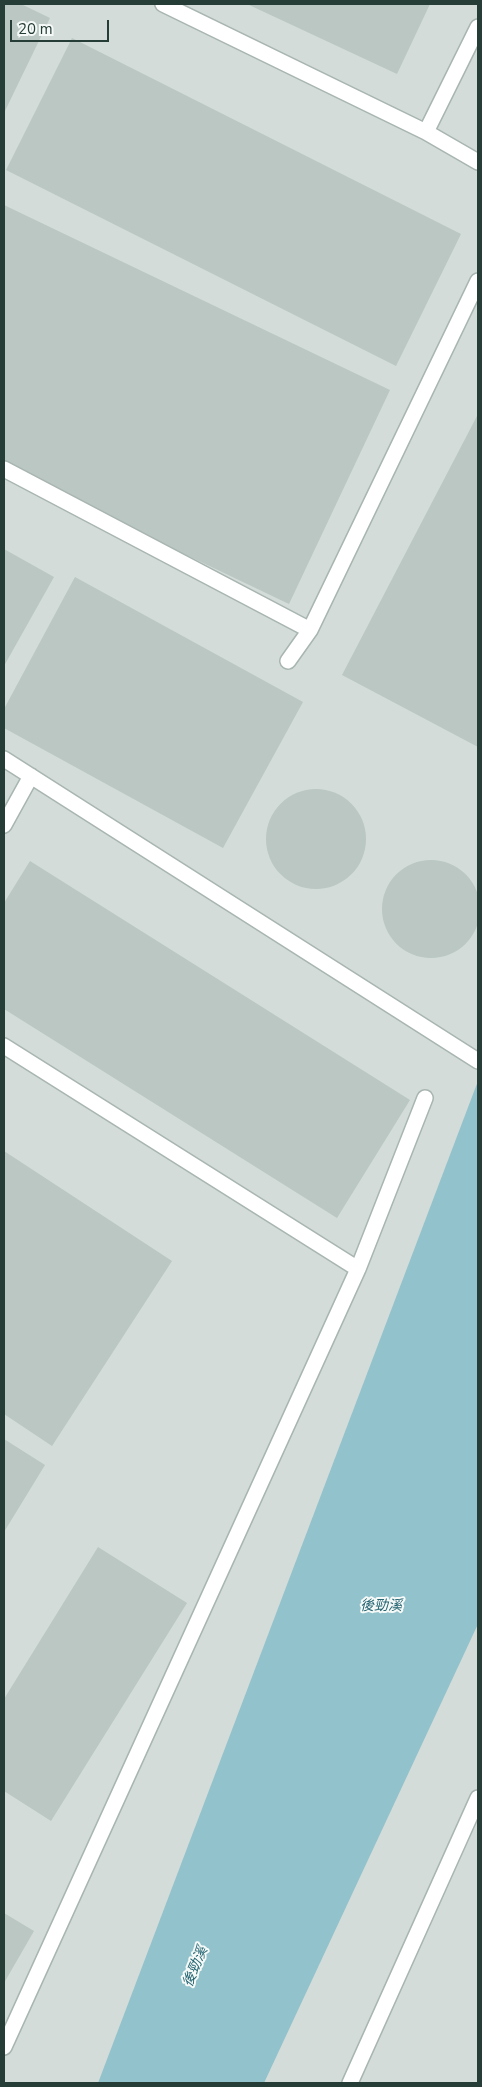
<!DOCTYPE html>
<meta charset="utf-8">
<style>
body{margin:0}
#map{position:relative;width:482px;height:2087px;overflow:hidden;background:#e5ede9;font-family:"Nunito Sans",sans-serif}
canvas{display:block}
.frame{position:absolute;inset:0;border:5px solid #263d37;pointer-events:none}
.scale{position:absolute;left:10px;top:20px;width:99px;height:22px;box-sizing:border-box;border:2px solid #263d37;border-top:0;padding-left:6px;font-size:15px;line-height:18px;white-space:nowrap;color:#263d37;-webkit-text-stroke:4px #f5f9f7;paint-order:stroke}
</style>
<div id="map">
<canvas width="482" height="2087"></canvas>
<div class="frame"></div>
<div class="scale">20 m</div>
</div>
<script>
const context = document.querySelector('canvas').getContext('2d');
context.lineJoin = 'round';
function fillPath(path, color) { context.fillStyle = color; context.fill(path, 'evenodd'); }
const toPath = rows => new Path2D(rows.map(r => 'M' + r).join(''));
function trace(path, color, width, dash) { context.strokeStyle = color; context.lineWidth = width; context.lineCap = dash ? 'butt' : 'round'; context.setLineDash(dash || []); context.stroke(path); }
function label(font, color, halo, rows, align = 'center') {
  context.font = font + ' "Nunito Sans","Noto Sans TC",sans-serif'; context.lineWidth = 4; context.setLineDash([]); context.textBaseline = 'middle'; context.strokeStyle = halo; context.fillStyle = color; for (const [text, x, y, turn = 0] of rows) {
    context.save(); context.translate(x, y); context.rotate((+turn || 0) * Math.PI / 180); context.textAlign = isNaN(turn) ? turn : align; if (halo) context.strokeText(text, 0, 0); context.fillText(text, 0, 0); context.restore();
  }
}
fillPath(toPath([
 [4,4,478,4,478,2083,4,2083]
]), '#d3dcd8');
fillPath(toPath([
 [478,1081,478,1624,264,2083,98,2083]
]), '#92c2cc');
fillPath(toPath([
 [4,4,21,4,50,18,4,113],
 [247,4,430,4,397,74],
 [72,38,461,234,396,366,6,170],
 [4,205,390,390,289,604,4,468],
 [477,416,478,416,478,747,342,675],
 [4,549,54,577,4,666],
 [75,577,303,702,223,848,4,728,4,709],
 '266 839a50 50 0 1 1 100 0a50 50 0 1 1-100 0Z',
 '382 909a49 49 0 1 1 98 0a49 49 0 1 1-98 0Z',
 [30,861,410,1100,337,1218,4,1009,4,903],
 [4,1151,172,1261,52,1446,4,1414],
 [4,1439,45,1465,4,1532],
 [98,1547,187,1603,51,1821,4,1791,4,1699],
 [4,1913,34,1931,4,1983]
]), '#bac7c2');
const minor = toPath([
 [163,4,426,132,478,162],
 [426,132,478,27],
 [4,469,310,630],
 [288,661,310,630,478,281],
 [4,759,478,1061],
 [4,825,31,776],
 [4,1046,358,1269],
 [4,2047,358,1269,425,1098],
 [350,2083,478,1798]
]);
trace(minor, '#a8b5b0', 18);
trace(minor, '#fff', 15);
label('italic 14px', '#256573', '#f5f9f7', [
 ["後勁溪",381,1607],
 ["後勁溪",196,1967,-67]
]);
</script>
